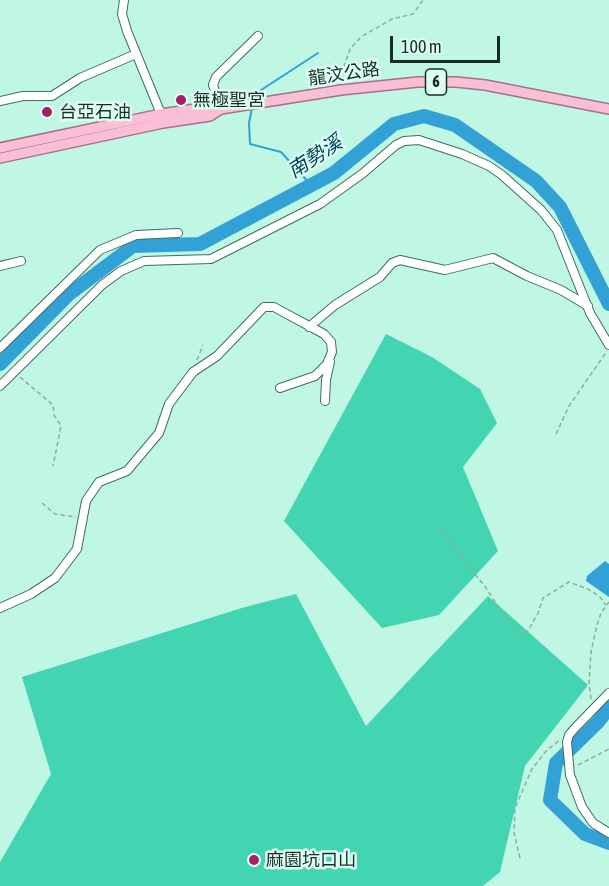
<!DOCTYPE html>
<meta charset="utf-8">
<style>
body{margin:0}
#map{position:relative;width:609px;height:886px;overflow:hidden;background:#c0f6e4;font-family:"Asap Condensed",sans-serif}
canvas{display:block}
.scale{position:absolute;left:390px;top:36px;width:110px;height:27px;box-sizing:border-box;border:3px solid #172c26;border-top:0;padding-left:8px;font-size:18px;line-height:21px;white-space:nowrap;color:#172c26;-webkit-text-stroke:4px #defef3;paint-order:stroke}
</style>
<div id="map">
<canvas width="609" height="886"></canvas>
<div class="scale">100 m</div>
</div>
<script>
const context = document.querySelector('canvas').getContext('2d');
context.lineJoin = 'round';
function fillPath(path, color) { context.fillStyle = color; context.fill(path, 'evenodd'); }
const toPath = rows => new Path2D(rows.map(r => 'M' + r).join(''));
function trace(path, color, width, dash) { context.strokeStyle = color; context.lineWidth = width; context.lineCap = dash ? 'butt' : 'round'; context.setLineDash(dash || []); context.stroke(path); }
function label(font, color, halo, rows, align = 'center') {
  context.font = font + ' "Asap Condensed","Noto Sans TC",sans-serif'; context.lineWidth = 5; context.setLineDash([]); context.textBaseline = 'middle'; context.strokeStyle = halo; context.fillStyle = color; for (const [text, x, y, turn = 0] of rows) {
    context.save(); context.translate(x, y); context.rotate((+turn || 0) * Math.PI / 180); context.textAlign = isNaN(turn) ? turn : align; if (halo) context.strokeText(text, 0, 0); context.fillText(text, 0, 0); context.restore();
  }
}
fillPath(toPath([
 [386,334,432,357,480,389,497,423,463,467,498,551,439,615,382,628,284,521],
 [296,594,366,726,488,596,588,685,525,766,500,872,483,886,0,886,0,862,51,774,22,677,245,607]
]), '#43d5b2');
fillPath(toPath([
 [605,561,609,564,609,597,586,581,587,576]
]), '#32a1d5');
trace(toPath([
 [253,102,255,94,318,53],
 [252,108,249,123,250,144,281,152,311,185]
]), '#32a1d5', 2);
trace(toPath([
 [0,364,68,295,133,246,200,244,334,173,394,124,424,116,455,125,536,181,560,207,609,304],
 [609,708,598,722,556,763,550,800,585,834,609,843]
]), '#32a1d5', 14);
const minor = toPath([
 [124,0,122,14,127,31,161,114],
 [0,101,23,96,52,96,80,78,136,54],
 [221,109,213,85,216,77,258,36],
 [0,266,21,261],
 [309,327,335,305,380,277,392,263,400,260,445,270,493,258,527,276,561,290,588,306],
 [0,348,100,250,136,235,178,233],
 [0,386,102,285,121,271,144,261,211,259,320,204,362,174,396,145,404,141,419,140,462,154,489,166,502,175,541,210,557,230,590,313,609,345],
 [325,401,326,380,330,362],
 [0,608,31,594,55,578,77,549,86,501,99,482,127,471,159,433,169,404,193,372,217,356,264,307,274,307,283,312,324,334,331,342,332,352,327,364,315,376,280,388],
 [609,693,575,728,569,735,567,742,570,775,582,807,593,823,609,833]
]);
const major = toPath([
 [0,148,161,114,209,107,221,109],
 [0,158,163,123,210,116,221,109,341,90,418,82,456,82,485,85,609,109]
]);
trace(minor, '#3c6e60', 10);
trace(major, '#a67088', 12);
trace(toPath([
 [342,82,344,66,350,49,361,37,392,19,413,14,423,0],
 [197,360,203,345],
 [20,377,53,405,54,415,61,426,53,466],
 [556,434,569,406,607,351],
 [42,503,55,514,76,517],
 [438,527,486,588,506,618,522,636,525,636,538,613,543,598,569,582,588,589,600,597,606,605],
 [591,699,589,683,591,652,597,625,601,613,609,602],
 [578,765,609,749],
 [520,858,514,833,515,808,532,769,547,750,560,740]
]), '#84afa1', 1.5, [4.5, 3]);
trace(minor, '#fff', 8);
trace(major, '#f8bfd7', 9);
for (const [x, y, r, color] of [
 [181,100,6,"#a61e68"],
 [47,112,6,"#a61e68"],
 [254,860,6,"#a61e68"]
]) { const dot = new Path2D(); dot.arc(x, y, r, 0, 2 * Math.PI); context.fillStyle = color; context.fill(dot); trace(dot, '#defef3', 2); }
for (const [x, y, w] of [
 [436,82,21]
]) { const box = new Path2D(); box.roundRect(x - w / 2, y - 13, w, 26, 4.5); context.fillStyle = '#defef3'; context.fill(box); trace(box, '#172c26', 1.5); }
label('bold 16px', '#172c26', null, [
 ["6",436,82]
]);
label('18px', '#172c26', '#defef3', [
 ["龍汶公路",344,74,-8]
]);
label('18px', '#172c26', '#defef3', [
 ["無極聖宮",193,100],
 ["台亞石油",59,112],
 ["麻園坑口山",266,860]
], 'left');
label('italic 20px', '#02435d', '#defef3', [
 ["南勢溪",315,157,-33]
]);
</script>
